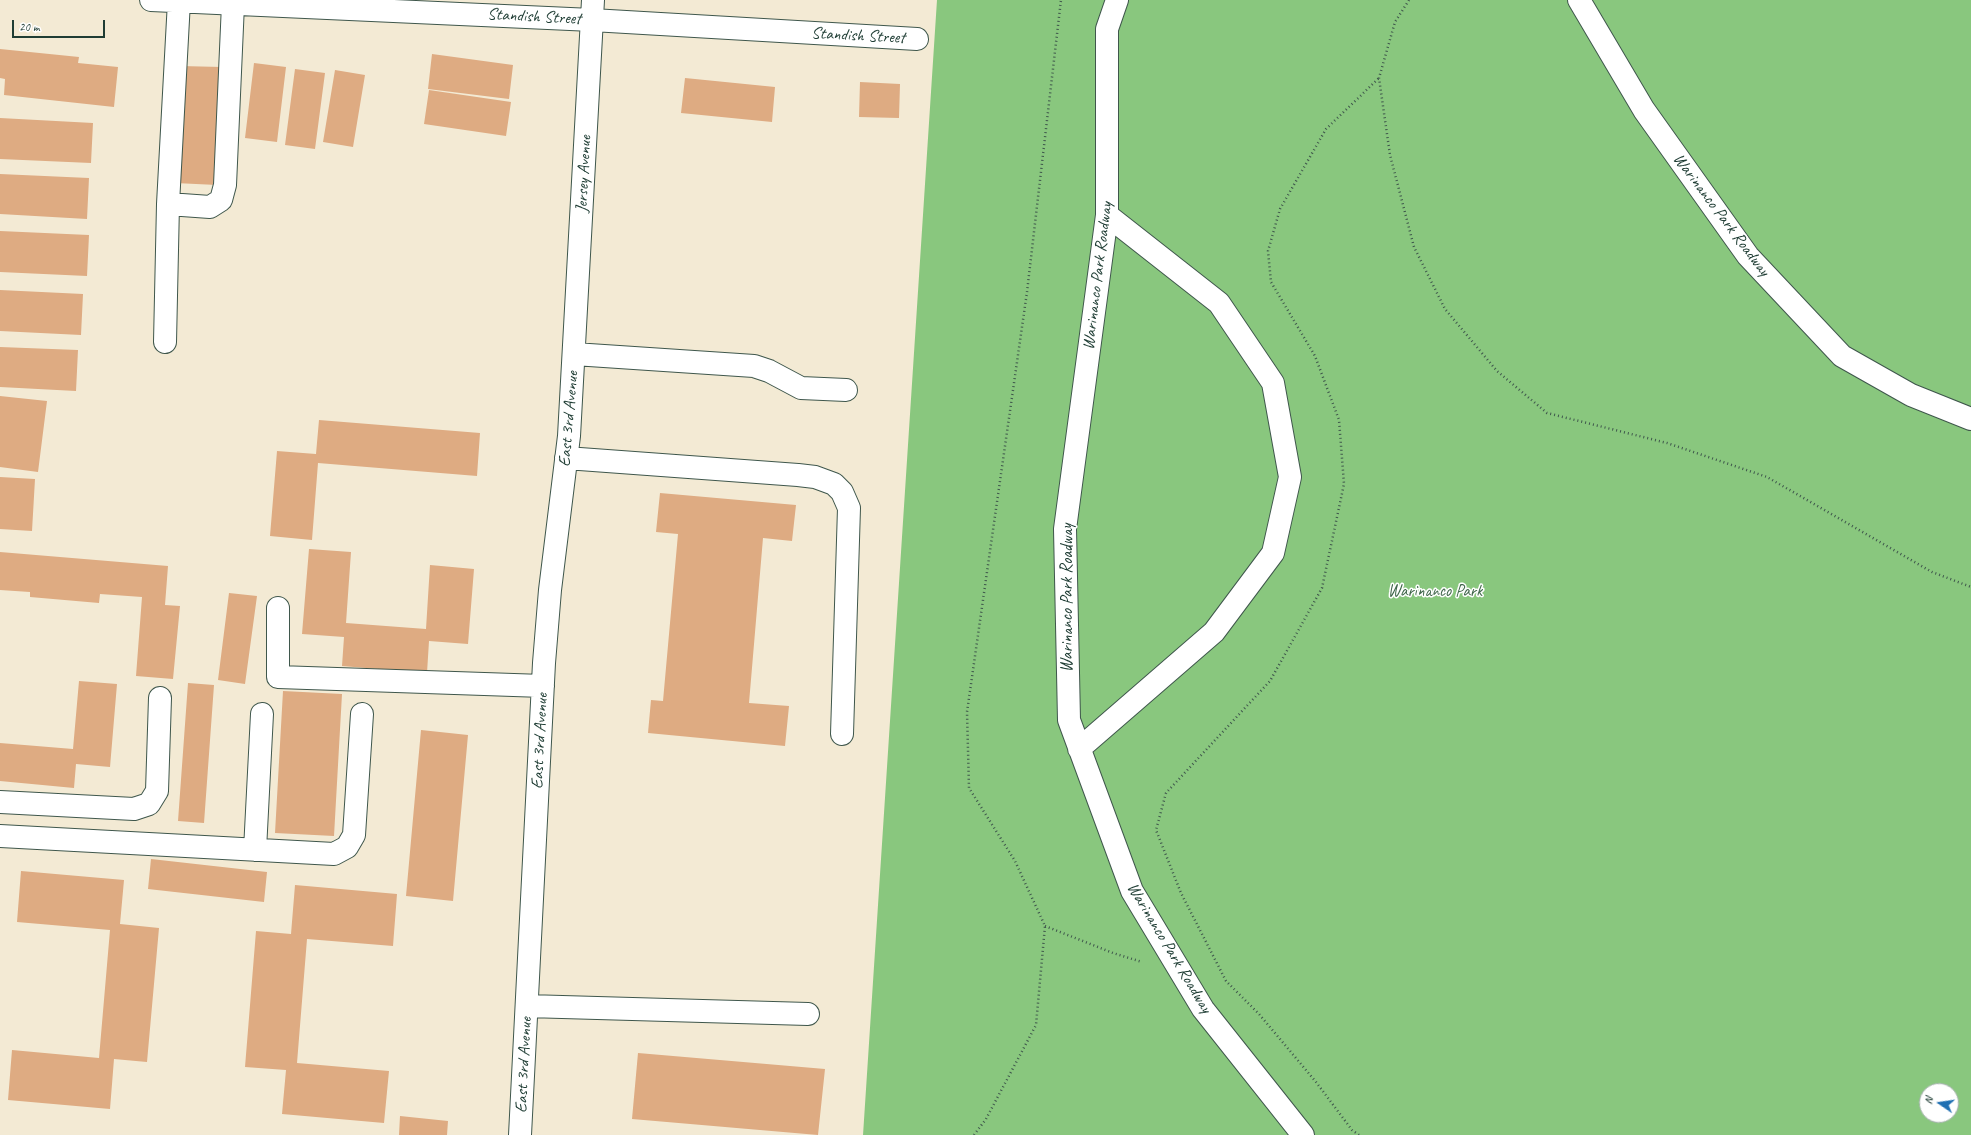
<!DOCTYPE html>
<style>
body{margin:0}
#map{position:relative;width:1971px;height:1135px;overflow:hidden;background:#f3ead4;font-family:Caveat,sans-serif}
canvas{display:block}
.north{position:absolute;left:1919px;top:1083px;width:40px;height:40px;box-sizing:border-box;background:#fff;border:1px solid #a5b1ae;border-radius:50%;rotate:283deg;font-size:11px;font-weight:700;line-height:16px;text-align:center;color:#1f3d34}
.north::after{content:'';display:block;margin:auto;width:14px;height:18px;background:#1f6fb2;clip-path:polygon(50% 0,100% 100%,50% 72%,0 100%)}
.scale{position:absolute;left:12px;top:20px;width:93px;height:18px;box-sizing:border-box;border:2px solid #1f3d34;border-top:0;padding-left:5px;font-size:12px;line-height:14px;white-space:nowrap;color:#1f3d34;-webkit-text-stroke:3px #fff;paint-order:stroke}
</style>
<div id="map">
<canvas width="1971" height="1135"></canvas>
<div class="north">N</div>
<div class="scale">20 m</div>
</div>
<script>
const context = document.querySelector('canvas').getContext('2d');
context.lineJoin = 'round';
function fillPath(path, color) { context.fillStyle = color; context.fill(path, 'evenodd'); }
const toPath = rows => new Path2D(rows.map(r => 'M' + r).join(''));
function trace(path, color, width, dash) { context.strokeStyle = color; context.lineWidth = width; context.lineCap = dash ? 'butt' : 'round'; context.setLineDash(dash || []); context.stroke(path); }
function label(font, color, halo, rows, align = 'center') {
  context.font = font + ' Caveat,sans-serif'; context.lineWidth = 3; context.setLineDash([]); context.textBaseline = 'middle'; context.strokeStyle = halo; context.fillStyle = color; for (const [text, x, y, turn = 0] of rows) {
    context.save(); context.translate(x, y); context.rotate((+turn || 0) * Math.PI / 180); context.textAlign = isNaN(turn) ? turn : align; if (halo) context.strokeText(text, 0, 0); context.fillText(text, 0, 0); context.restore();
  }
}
fillPath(toPath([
 [937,0,1971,0,1971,1135,863,1135],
 [1927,1091,1951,1091,1951,1115,1927,1115]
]), '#89c77e');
fillPath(toPath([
 [0,49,79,57,78,63,118,67,114,107,4,95,5,79,0,78],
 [432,54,513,65,509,99,428,89],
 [254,63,286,67,277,142,245,138],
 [180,66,222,67,217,185,175,183],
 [295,69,325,73,315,149,285,145],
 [335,70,365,75,353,147,323,142],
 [685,78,775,87,772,122,681,113],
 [860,82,900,84,899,118,859,117],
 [429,90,511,102,506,136,424,124],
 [0,118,93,123,91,163,0,159],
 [0,174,89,178,87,219,0,214],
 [0,231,89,235,87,276,0,272],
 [0,290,83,294,81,335,0,331],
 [0,347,78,350,76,391,0,387],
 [0,396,47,401,38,472,0,467],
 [319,420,480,433,477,476,318,463,312,540,270,536,277,451,316,454],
 [0,477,35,479,32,531,0,529],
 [660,493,796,505,792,541,763,538,749,703,789,706,785,746,648,733,651,700,663,701,678,534,656,532],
 [309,549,351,552,346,623,426,629,430,565,474,569,468,644,429,641,427,673,342,666,344,637,302,634],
 [0,552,168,566,165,605,180,606,173,679,136,676,142,597,100,594,99,603,30,597,30,592,0,590],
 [229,593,257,596,245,684,218,680],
 [79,681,117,684,110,767,76,764,74,788,0,781,0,743,73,749],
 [188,683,214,685,204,823,178,821],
 [283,691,342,694,334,836,275,833],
 [421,730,468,735,453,901,406,896],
 [151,859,267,872,264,902,148,889],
 [21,871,124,880,120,924,159,928,147,1062,114,1059,110,1109,8,1100,12,1050,99,1058,110,930,17,922],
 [295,885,397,894,393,946,307,939,297,1063,389,1071,384,1123,282,1114,286,1070,245,1067,256,931,291,934],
 [638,1053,825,1069,818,1135,632,1119],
 [400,1116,448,1121,447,1135,399,1135]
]), '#deab82');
const minor = toPath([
 [151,0,592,20,917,39],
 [1117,0,1107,29,1107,215,1065,529,1069,720,1132,891,1203,1009,1303,1135],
 [1579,0,1644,110,1748,256,1842,356,1911,395,1971,419],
 [168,204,210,207,221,200,225,185,233,4],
 [165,342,168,204,179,1],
 [574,354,754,366,769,371,801,388,846,390],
 [566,458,798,475,815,477,834,484,842,492,849,508,842,734],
 [278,608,278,677,543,686],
 [1079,749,1214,632,1273,553,1290,477,1273,383,1219,303,1107,215],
 [0,802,134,809,149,804,157,791,160,698],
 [0,836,334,854,347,847,354,835,362,714],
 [255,850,262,714],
 [527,1006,808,1014],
 [520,1135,544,663,550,590,569,436,593,0]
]);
trace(minor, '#3f574c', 24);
trace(toPath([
 [1409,0,1395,22,1379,78,1390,155,1414,247,1445,309,1497,371,1547,413,1667,443,1767,477,1932,572,1971,587],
 [1045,926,1113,953,1142,962],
 [974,1135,986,1119,1036,1025,1045,926,1015,861,969,788,967,712,1027,292,1061,0],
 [1359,1135,1352,1130,1316,1082,1259,1014,1226,981,1181,893,1156,830,1166,793,1270,681,1322,588,1344,484,1339,420,1315,356,1271,282,1268,251,1280,209,1326,129,1379,78]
]), '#3f574c', 2.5, [1, 3]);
trace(minor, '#fff', 22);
label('17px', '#1f3d34', '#fff', [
 ["Standish Street",534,17,3],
 ["Standish Street",858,36,3],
 ["Jersey Avenue",584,174,-87],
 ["Warinanco Park Roadway",1721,215,53],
 ["Warinanco Park Roadway",1098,276,-83],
 ["East 3rd Avenue",569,419,-85],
 ["Warinanco Park Roadway",1068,598,-90],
 ["East 3rd Avenue",540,741,-87],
 ["Warinanco Park Roadway",1169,948,59],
 ["East 3rd Avenue",524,1065,-87]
]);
label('17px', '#3f664a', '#fff', [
 ["Warinanco Park",1435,592]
]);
</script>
